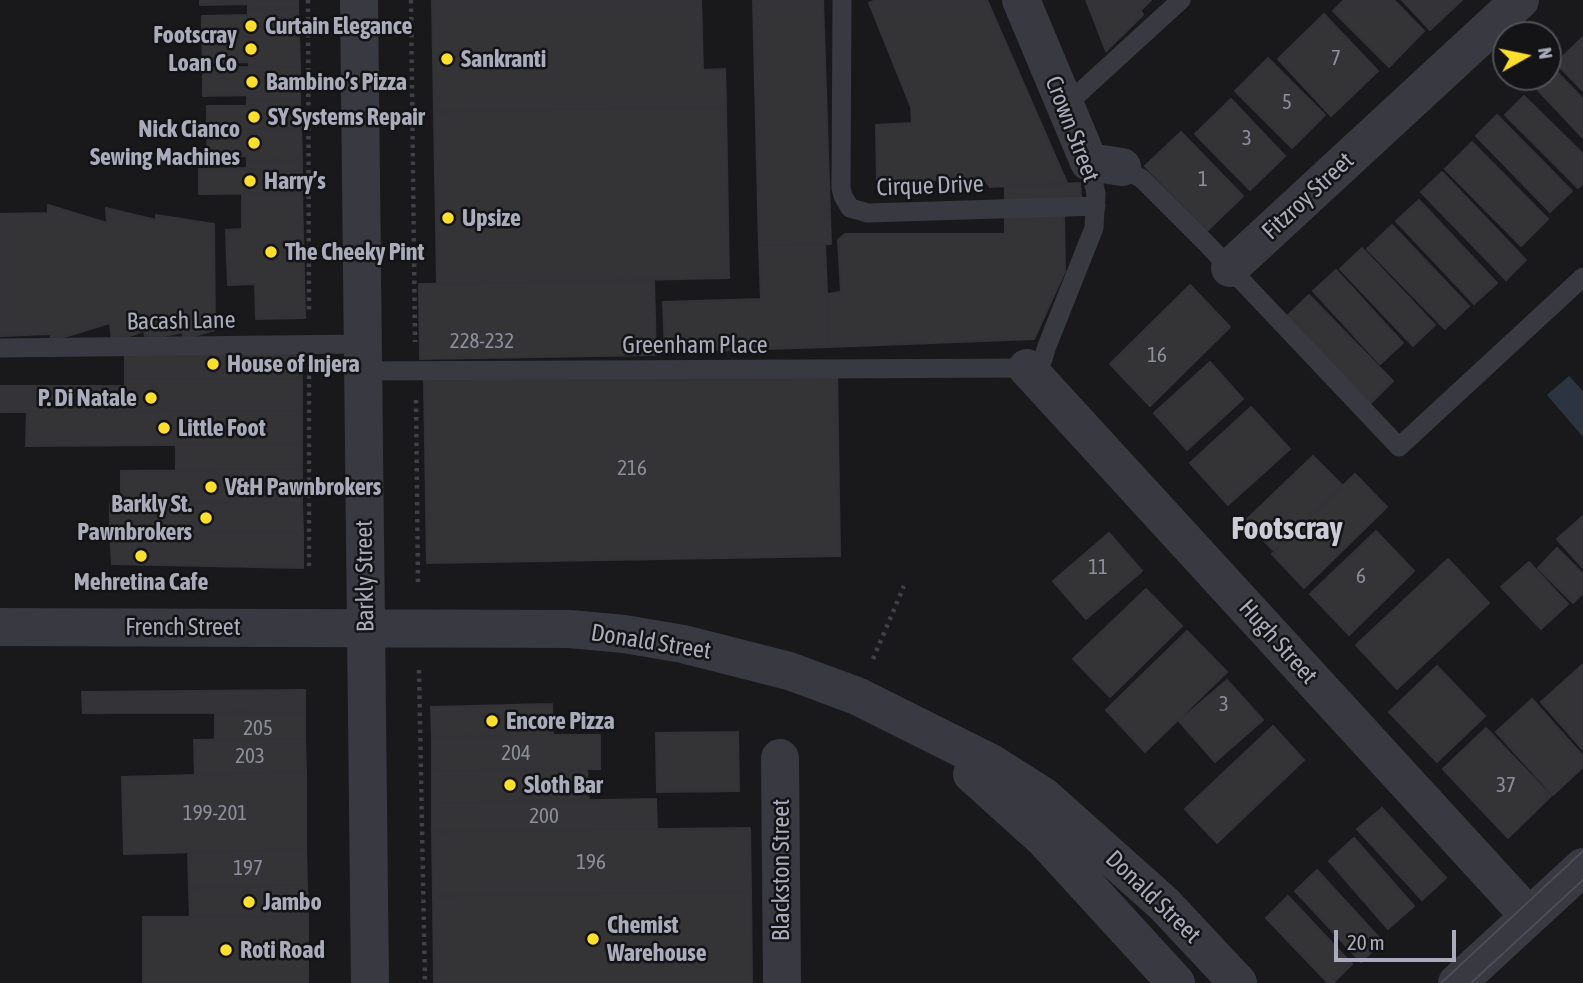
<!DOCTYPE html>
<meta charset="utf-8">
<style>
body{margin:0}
#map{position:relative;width:1583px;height:983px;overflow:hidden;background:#19191b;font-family:"Asap Condensed",sans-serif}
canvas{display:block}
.north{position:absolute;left:1492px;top:21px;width:70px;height:70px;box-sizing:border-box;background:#141416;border:2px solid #505158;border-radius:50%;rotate:81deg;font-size:19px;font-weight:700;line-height:28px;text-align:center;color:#aaacbc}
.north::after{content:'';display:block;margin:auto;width:24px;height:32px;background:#ffdf2d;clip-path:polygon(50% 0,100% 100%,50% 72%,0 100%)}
.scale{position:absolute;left:1334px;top:930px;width:122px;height:32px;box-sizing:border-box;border:4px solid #aaacbc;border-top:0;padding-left:9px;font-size:21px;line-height:24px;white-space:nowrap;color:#aaacbc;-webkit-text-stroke:5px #141416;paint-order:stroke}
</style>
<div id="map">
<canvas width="1583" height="983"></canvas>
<div class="north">N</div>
<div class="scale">20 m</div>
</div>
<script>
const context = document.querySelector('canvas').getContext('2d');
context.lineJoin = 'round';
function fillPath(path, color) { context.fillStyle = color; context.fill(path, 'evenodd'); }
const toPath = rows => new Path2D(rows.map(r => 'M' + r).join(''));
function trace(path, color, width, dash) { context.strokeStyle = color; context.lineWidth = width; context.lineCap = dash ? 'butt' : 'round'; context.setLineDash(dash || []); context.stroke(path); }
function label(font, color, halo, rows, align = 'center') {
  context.font = font + ' "Asap Condensed",sans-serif'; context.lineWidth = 5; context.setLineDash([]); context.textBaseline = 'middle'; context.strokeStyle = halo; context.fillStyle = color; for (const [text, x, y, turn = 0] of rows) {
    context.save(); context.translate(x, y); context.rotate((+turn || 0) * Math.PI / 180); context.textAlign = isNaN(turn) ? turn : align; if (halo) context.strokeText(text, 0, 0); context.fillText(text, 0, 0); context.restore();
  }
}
fillPath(toPath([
 [1569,376,1583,391,1583,437,1547,395]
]), '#2d3441');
const building = toPath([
 [200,0,298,0,298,8,248,9,248,4,200,5,200,0],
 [432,0,701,0,703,70,725,69,726,107,434,112,432,0],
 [753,0,823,0,831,244,759,246,753,0],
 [876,0,987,0,1067,183,990,187,985,180,877,180,876,125,912,123,911,107,869,3,876,0],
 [1086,0,1151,0,1141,10,1143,15,1106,51,1086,0],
 [1344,0,1394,0,1424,31,1389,67,1333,11,1344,0],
 [1402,0,1462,0,1430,30,1402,0],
 [298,8,299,35,202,37,202,16,248,15,248,9,298,8],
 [1324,14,1378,71,1331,116,1278,59,1324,14],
 [299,35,300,66,249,67,249,62,203,63,202,37,299,35],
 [1583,37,1583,91,1556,63,1583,37],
 [1268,58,1325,115,1292,148,1235,91,1268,58],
 [300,66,300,100,247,101,247,95,203,96,203,68,300,66],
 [1556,71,1583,99,1583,138,1537,89,1556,71],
 [1524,96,1583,154,1583,183,1578,188,1505,115,1524,96],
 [1231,99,1285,156,1250,190,1195,134,1231,99],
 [300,100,301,128,207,130,207,106,247,106,247,101,300,100],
 [726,107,729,278,437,284,434,112,726,107],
 [1497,115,1572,191,1550,212,1476,136,1497,115],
 [301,128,302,160,247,161,247,156,208,157,207,130,301,128],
 [1181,132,1243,196,1207,231,1145,166,1181,132],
 [1472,142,1548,219,1521,246,1445,169,1472,142],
 [302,160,302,193,199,194,199,169,247,168,247,161,302,160],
 [1442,172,1526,260,1506,280,1421,192,1442,172],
 [1080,183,1082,211,1064,216,1065,271,1034,339,829,347,827,294,841,292,838,240,845,234,1005,234,1005,187,1080,183],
 [242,193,302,193,305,318,256,319,255,284,228,285,226,230,242,229,242,193],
 [1419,200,1497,283,1474,304,1396,221,1419,200],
 [48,205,107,223,106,208,156,220,156,215,214,224,215,330,184,339,182,332,146,340,144,331,112,342,110,323,51,341,51,334,0,336,0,214,48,213,48,205],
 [1392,225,1469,306,1445,329,1367,249,1392,225],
 [825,244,829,347,665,352,663,302,761,299,759,246,825,244],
 [1362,248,1435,325,1413,346,1340,269,1362,248],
 [1336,270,1403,343,1380,364,1313,291,1336,270],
 [654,280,656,355,420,359,419,284,654,280],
 [1190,285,1230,327,1150,406,1110,364,1190,285],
 [1309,295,1393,381,1368,406,1283,320,1309,295],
 [301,350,302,378,125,379,125,351,301,350],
 [1210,362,1243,399,1187,450,1154,413,1210,362],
 [837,373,840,556,427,563,424,379,837,373],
 [302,378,302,410,0,412,0,386,125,386,125,379,302,378],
 [1251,407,1290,449,1228,505,1190,463,1251,407],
 [302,410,302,444,26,446,27,412,302,410],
 [302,444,302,469,176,470,176,445,302,444],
 [1313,456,1342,485,1273,550,1245,521,1313,456],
 [302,469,302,503,121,504,121,471,302,469],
 [1355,474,1387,507,1304,588,1272,554,1355,474],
 [302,503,303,532,110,534,110,504,302,503],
 [1583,516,1583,568,1557,539,1583,516],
 [1376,531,1414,571,1349,635,1310,594,1376,531],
 [303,532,303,568,112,564,110,534,303,532],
 [1109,533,1142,571,1086,619,1053,581,1109,533],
 [1557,548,1583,574,1583,593,1573,603,1538,568,1557,548],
 [1448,559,1489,603,1397,689,1356,645,1448,559],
 [1529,562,1568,604,1541,629,1501,587,1529,562],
 [1146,589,1182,626,1110,697,1073,659,1146,589],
 [1187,631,1227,672,1145,752,1106,710,1187,631],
 [1582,665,1583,666,1583,750,1541,702,1582,665],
 [1437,666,1485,716,1437,762,1389,712,1437,666],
 [1227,680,1263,720,1215,762,1179,721,1227,680],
 [305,690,305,712,83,713,82,692,305,690],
 [1532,699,1583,756,1583,767,1553,795,1496,732,1532,699],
 [552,704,553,735,432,737,431,707,552,704],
 [305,712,305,738,215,740,215,713,305,712],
 [1273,726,1304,760,1217,843,1185,809,1273,726],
 [1486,728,1551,796,1508,838,1443,769,1486,728],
 [738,732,739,791,657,792,656,733,738,732],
 [553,735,600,735,600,769,432,771,432,737,553,735],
 [305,738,306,772,195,775,194,740,305,738],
 [587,768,589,800,432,803,432,771,587,768],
 [306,772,306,849,124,854,122,777,306,772],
 [656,799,657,829,432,832,432,803,656,799],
 [1382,808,1446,878,1422,900,1357,829,1382,808],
 [750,828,751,892,433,896,432,832,750,828],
 [1354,838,1414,906,1388,929,1329,861,1354,838],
 [306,849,307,885,189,888,188,852,306,849],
 [1317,870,1383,942,1361,962,1295,891,1317,870],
 [307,885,308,916,190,916,189,888,307,885],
 [751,892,752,983,434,983,433,896,751,892],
 [1288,896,1352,964,1333,983,1328,983,1266,918,1288,896],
 [308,916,308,983,143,983,143,917,308,916]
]);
fillPath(building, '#343437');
trace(building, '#333237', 2);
trace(toPath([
 [308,0,309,313],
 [411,0,415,342],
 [416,400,418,582],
 [309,566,309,374],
 [873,659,904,586],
 [419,670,425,983]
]), '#3f4048', 4.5, [3.5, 5]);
trace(toPath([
 [842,0,841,188,843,196,850,208,868,213,1096,206],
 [1065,106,1181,0],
 [1122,167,1142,179,1206,243,1399,447,1583,277],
 [0,348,362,344],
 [362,371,1027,368],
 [1037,378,1047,346,1094,228,1096,194,1089,162]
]), '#393941', 19);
trace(toPath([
 [1021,0,1089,162,1122,167],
 [1230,268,1520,0],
 [1027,368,1529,916],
 [780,758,782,983]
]), '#393941', 38);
trace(toPath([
 [359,0,370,983],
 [0,627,570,629,624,634,683,644,789,671,857,696,991,763,1043,796,1164,904,1238,983],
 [972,774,1044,839,1176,983],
 [1457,983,1583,867]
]), '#393941', 38);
trace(toPath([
 [1441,983,1583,851],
 [1471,983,1583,880]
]), '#4c4d56', 2);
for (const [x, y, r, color] of [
 [251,26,7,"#ffdf2d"],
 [251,49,7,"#ffdf2d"],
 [447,59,7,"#ffdf2d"],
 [252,82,7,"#ffdf2d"],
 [254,117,7,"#ffdf2d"],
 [254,143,7,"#ffdf2d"],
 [250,181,7,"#ffdf2d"],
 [448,218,7,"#ffdf2d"],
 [271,252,7,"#ffdf2d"],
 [213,364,7,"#ffdf2d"],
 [151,398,7,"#ffdf2d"],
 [164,428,7,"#ffdf2d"],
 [211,487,7,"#ffdf2d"],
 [206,518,7,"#ffdf2d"],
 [141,556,7,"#ffdf2d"],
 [492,721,7,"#ffdf2d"],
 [510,785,7,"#ffdf2d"],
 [249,902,7,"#ffdf2d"],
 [593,939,7,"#ffdf2d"],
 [226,950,7,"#ffdf2d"]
]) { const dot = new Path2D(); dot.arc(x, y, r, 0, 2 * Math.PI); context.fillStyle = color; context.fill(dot); trace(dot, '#141416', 2.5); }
label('21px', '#8c8e9b', null, [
 ["7",1336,58],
 ["5",1287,102],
 ["3",1247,138],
 ["1",1203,179],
 ["228-232",482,341],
 ["16",1157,355],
 ["216",632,468],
 ["11",1098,567],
 ["6",1361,576],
 ["3",1224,704],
 ["205",258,728],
 ["204",516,753],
 ["203",250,756],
 ["37",1506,785],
 ["199-201",215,813],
 ["200",544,816],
 ["196",591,862],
 ["197",248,868]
]);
label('bold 24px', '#aaacbc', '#141416', [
 ["Curtain Elegance",265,26],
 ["Footscray",237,35,"right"],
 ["Loan Co",237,63,"right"],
 ["Sankranti",461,59],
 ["Bambino’s Pizza",266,82],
 ["SY Systems Repair",268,117],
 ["Nick Cianco",240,129,"right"],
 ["Sewing Machines",240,157,"right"],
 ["Harry’s",264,181],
 ["Upsize",462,218],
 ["The Cheeky Pint",285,252],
 ["House of Injera",227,364],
 ["P. Di Natale",137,398,"right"],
 ["Little Foot",178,428],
 ["V&H Pawnbrokers",225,487],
 ["Barkly St.",192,504,"right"],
 ["Pawnbrokers",192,532,"right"],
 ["Mehretina Cafe",141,582,"center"],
 ["Encore Pizza",506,721],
 ["Sloth Bar",524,785],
 ["Jambo",263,902],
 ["Chemist",607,925],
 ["Warehouse",607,953],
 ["Roti Road",240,950]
], 'left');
label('24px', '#aaacbc', '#141416', [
 ["Crown Street",1072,129,69],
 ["Cirque Drive",930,186,-2],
 ["Fitzroy Street",1308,196,-43],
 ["Bacash Lane",181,321,-1],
 ["Greenham Place",695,345],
 ["Barkly Street",365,576,-91],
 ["French Street",183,627],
 ["Donald Street",651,642,9],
 ["Hugh Street",1278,642,48],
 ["Blackston Street",781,870,-90],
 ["Donald Street",1153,897,44]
]);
label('bold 32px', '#cbccd8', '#141416', [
 ["Footscray",1287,529]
]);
</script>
